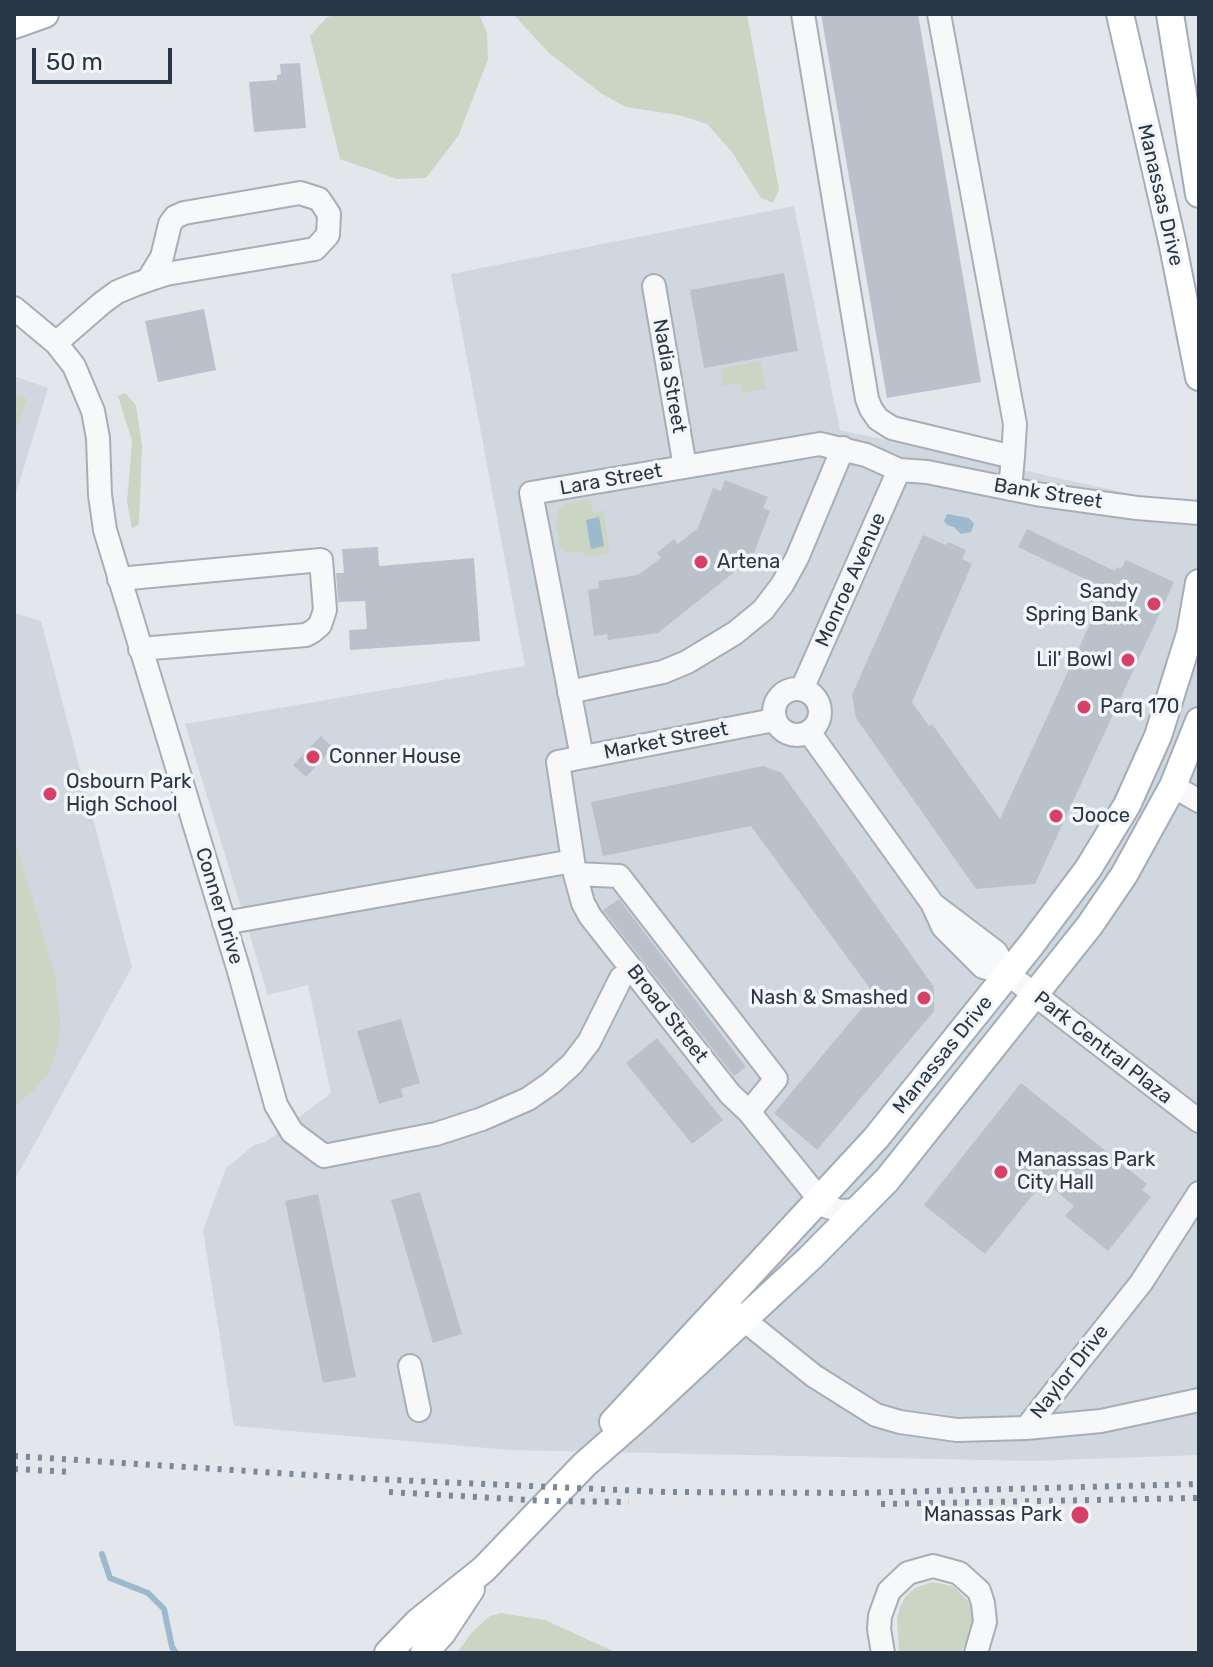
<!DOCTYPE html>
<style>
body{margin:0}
#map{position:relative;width:1213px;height:1667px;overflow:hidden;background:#e3e7ec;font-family:Rubik,sans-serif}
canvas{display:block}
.frame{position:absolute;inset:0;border:16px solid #293646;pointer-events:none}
.scale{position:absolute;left:32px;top:48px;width:140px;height:36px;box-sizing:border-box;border:4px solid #293646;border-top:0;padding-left:10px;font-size:24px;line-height:28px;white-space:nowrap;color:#293646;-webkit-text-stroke:6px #f3f6f9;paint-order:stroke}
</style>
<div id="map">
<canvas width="1213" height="1667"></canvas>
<div class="frame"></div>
<div class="scale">50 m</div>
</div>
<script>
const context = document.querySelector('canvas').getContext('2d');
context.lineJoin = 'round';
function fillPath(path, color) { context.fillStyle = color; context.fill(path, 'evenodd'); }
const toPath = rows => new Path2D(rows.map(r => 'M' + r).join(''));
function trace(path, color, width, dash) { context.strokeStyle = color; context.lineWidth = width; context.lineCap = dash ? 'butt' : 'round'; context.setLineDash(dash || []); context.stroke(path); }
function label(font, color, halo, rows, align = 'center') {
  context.font = font + ' Rubik,sans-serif'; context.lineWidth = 7; context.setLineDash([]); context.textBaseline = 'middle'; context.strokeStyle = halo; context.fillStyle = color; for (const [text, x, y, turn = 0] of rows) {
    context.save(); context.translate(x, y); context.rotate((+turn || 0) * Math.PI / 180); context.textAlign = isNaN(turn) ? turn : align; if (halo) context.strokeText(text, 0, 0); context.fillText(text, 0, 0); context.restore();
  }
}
fillPath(toPath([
 [794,206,840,430,1199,509,1199,1455,1032,1461,510,1450,234,1426,203,1230,226,1168,254,1145,266,1142,331,1093,308,985,268,995,185,724,525,666,451,274],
 [14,376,48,388,14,500],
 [14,613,41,621,132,967,14,1181]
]), '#d1d7de');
fillPath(toPath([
 [335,14,479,14,487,33,488,59,459,135,426,178,397,179,340,159,310,36,326,18],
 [513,14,747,14,779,190,773,203,761,198,732,152,707,124,679,115,626,107,602,94,549,53],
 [760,361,766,389,742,393,740,383,723,386,720,369],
 [125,393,136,405,142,446,139,524,132,529,127,502,132,441,118,396],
 [14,395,27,399,14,439],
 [591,499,593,513,603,510,610,553,585,557,584,553,565,551,559,545,556,520,559,509,564,504],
 [14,837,55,976,60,1020,59,1042,49,1072,33,1091,14,1106],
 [932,1582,953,1586,969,1602,973,1613,971,1635,960,1653,899,1653,897,1619,900,1607,906,1596,915,1588],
 [501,1613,545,1620,617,1653,457,1653,473,1631,490,1616]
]), '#cad6c3');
fillPath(toPath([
 [947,514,969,518,974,524,971,532,961,534,954,527,947,525,944,521],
 [599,517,604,546,591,549,586,520]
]), '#9cb9ce');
trace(toPath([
 [102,1554,110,1578,148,1593,164,1609,172,1647,176,1653]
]), '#9cb9ce', 6);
fillPath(toPath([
 [821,14,918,14,981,382,887,398],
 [300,63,306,128,254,132,249,82,277,80,277,75,281,74,280,64],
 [784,273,798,351,704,368,690,290],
 [204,309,216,370,158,382,145,321],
 [725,480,768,497,763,508,770,511,752,558,658,633,608,640,607,634,594,636,588,590,599,588,598,581,638,575,661,558,657,553,674,539,678,544,698,528,713,488,721,491],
 [1027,529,1115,571,1116,567,1121,569,1126,560,1174,582,1035,884,976,889,856,718,852,695,923,535,946,545,948,542,966,550,962,559,972,564,912,702,929,726,932,724,1000,819,1106,589,1018,547],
 [378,547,379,566,474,558,480,641,350,650,349,630,367,629,365,601,338,602,336,573,344,573,342,549],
 [321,736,333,748,306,777,293,765],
 [763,766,782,773,934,987,934,1011,817,1150,774,1113,874,994,751,826,603,856,591,802],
 [619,899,746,1067,734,1076,603,910],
 [401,1019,420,1083,401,1089,403,1097,379,1104,357,1031],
 [657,1038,723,1120,692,1144,626,1063],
 [1021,1083,1147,1184,1142,1190,1151,1197,1108,1251,1065,1216,1074,1206,1044,1181,985,1254,924,1205],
 [420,1192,462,1334,433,1343,391,1200],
 [318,1194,356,1377,323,1383,285,1201]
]), '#bac1ca');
const minor = toPath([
 [803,14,867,399,871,409,878,419,892,428,1013,457,1010,489],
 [939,14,1015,424,1013,457],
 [654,286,685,467],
 [14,308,56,343,74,366,93,411,98,438,100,495,105,530,239,971,276,1105,292,1132,324,1156,436,1134,482,1119,528,1099,551,1083,572,1064,589,1042,621,978],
 [56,343,102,303,117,292,134,285,148,280,166,274,315,249,328,235,329,214,319,199,300,193,184,213,175,217,170,224,162,257,148,280],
 [119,579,321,560,325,610,320,625,313,631,306,635,140,649],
 '774 712a23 23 0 1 1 46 0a23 23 0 1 1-46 0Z',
 [802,689,899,470],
 [569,692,663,672,687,662,735,633,763,610,782,585,797,558,843,448],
 [774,720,558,762,575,874,583,903,590,916,730,1094,749,1112,825,1206,840,1211,859,1210],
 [809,732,932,903,943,927,983,967,1008,974,1199,1121],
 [582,757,531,493,820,444,866,455,899,470,927,472,1036,494,1137,508,1199,513],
 [1173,786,1199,801],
 [575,874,619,876,776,1079,749,1112],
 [934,905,996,952,1008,974],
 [224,923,573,861],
 [733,1311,814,1376,876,1415,900,1422,957,1430,1026,1428,1141,1283,1199,1193],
 [410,1366,419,1410],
 [1026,1428,1101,1421,1199,1400],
 [883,1653,879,1629,880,1616,889,1591,908,1573,933,1566,959,1573,979,1591,983,1603,985,1622,976,1653]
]);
const major = toPath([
 [1120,14,1172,241,1199,377],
 [1170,14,1199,194],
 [14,25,45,14],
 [613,1422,876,1138,1031,945,1088,869,1127,805,1158,736,1190,634,1199,583],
 [388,1653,418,1622,484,1569,584,1465,641,1415,810,1258,887,1180,1090,925,1124,875,1173,786,1199,721],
 [424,1653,442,1633,471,1589]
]);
trace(minor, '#a7aeb7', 26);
trace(major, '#a1adb9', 30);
trace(minor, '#f6f8fa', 22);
trace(major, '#fff', 26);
trace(toPath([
 [14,1456,372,1479,666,1492,855,1493,1199,1484],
 [14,1469,74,1472],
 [389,1492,547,1501,629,1502],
 [881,1504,1199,1498]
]), '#7b8897', 6, [4, 8]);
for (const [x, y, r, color] of [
 [701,562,8,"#d84167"],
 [1154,604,8,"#d84167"],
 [1128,660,8,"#d84167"],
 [1084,707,8,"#d84167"],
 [313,757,8,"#d84167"],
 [50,794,8,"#d84167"],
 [1056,816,8,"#d84167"],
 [924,998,8,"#d84167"],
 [1001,1172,8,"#d84167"],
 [1080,1515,10,"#d84167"]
]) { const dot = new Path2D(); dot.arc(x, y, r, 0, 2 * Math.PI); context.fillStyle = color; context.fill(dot); trace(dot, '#f3f6f9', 3); }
label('20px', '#293646', '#f3f6f9', [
 ["Manassas Drive",1160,195,77],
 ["Nadia Street",669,376,80],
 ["Lara Street",611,480,-10],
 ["Bank Street",1048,494,9],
 ["Monroe Avenue",851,580,-66],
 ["Market Street",666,741,-11],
 ["Conner Drive",219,906,73],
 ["Broad Street",667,1014,52],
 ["Park Central Plaza",1103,1048,38],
 ["Manassas Drive",943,1055,-51],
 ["Naylor Drive",1070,1372,-52]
]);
label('20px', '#293646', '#f3f6f9', [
 ["Artena",717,562],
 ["Sandy",1138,592,"right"],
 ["Spring Bank",1138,615,"right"],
 ["Lil' Bowl",1112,660,"right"],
 ["Parq 170",1100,707],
 ["Conner House",329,757],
 ["Osbourn Park",66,782],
 ["High School",66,805],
 ["Jooce",1072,816],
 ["Nash & Smashed",908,998,"right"],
 ["Manassas Park",1017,1160],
 ["City Hall",1017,1183],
 ["Manassas Park",1062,1515,"right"]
], 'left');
</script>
